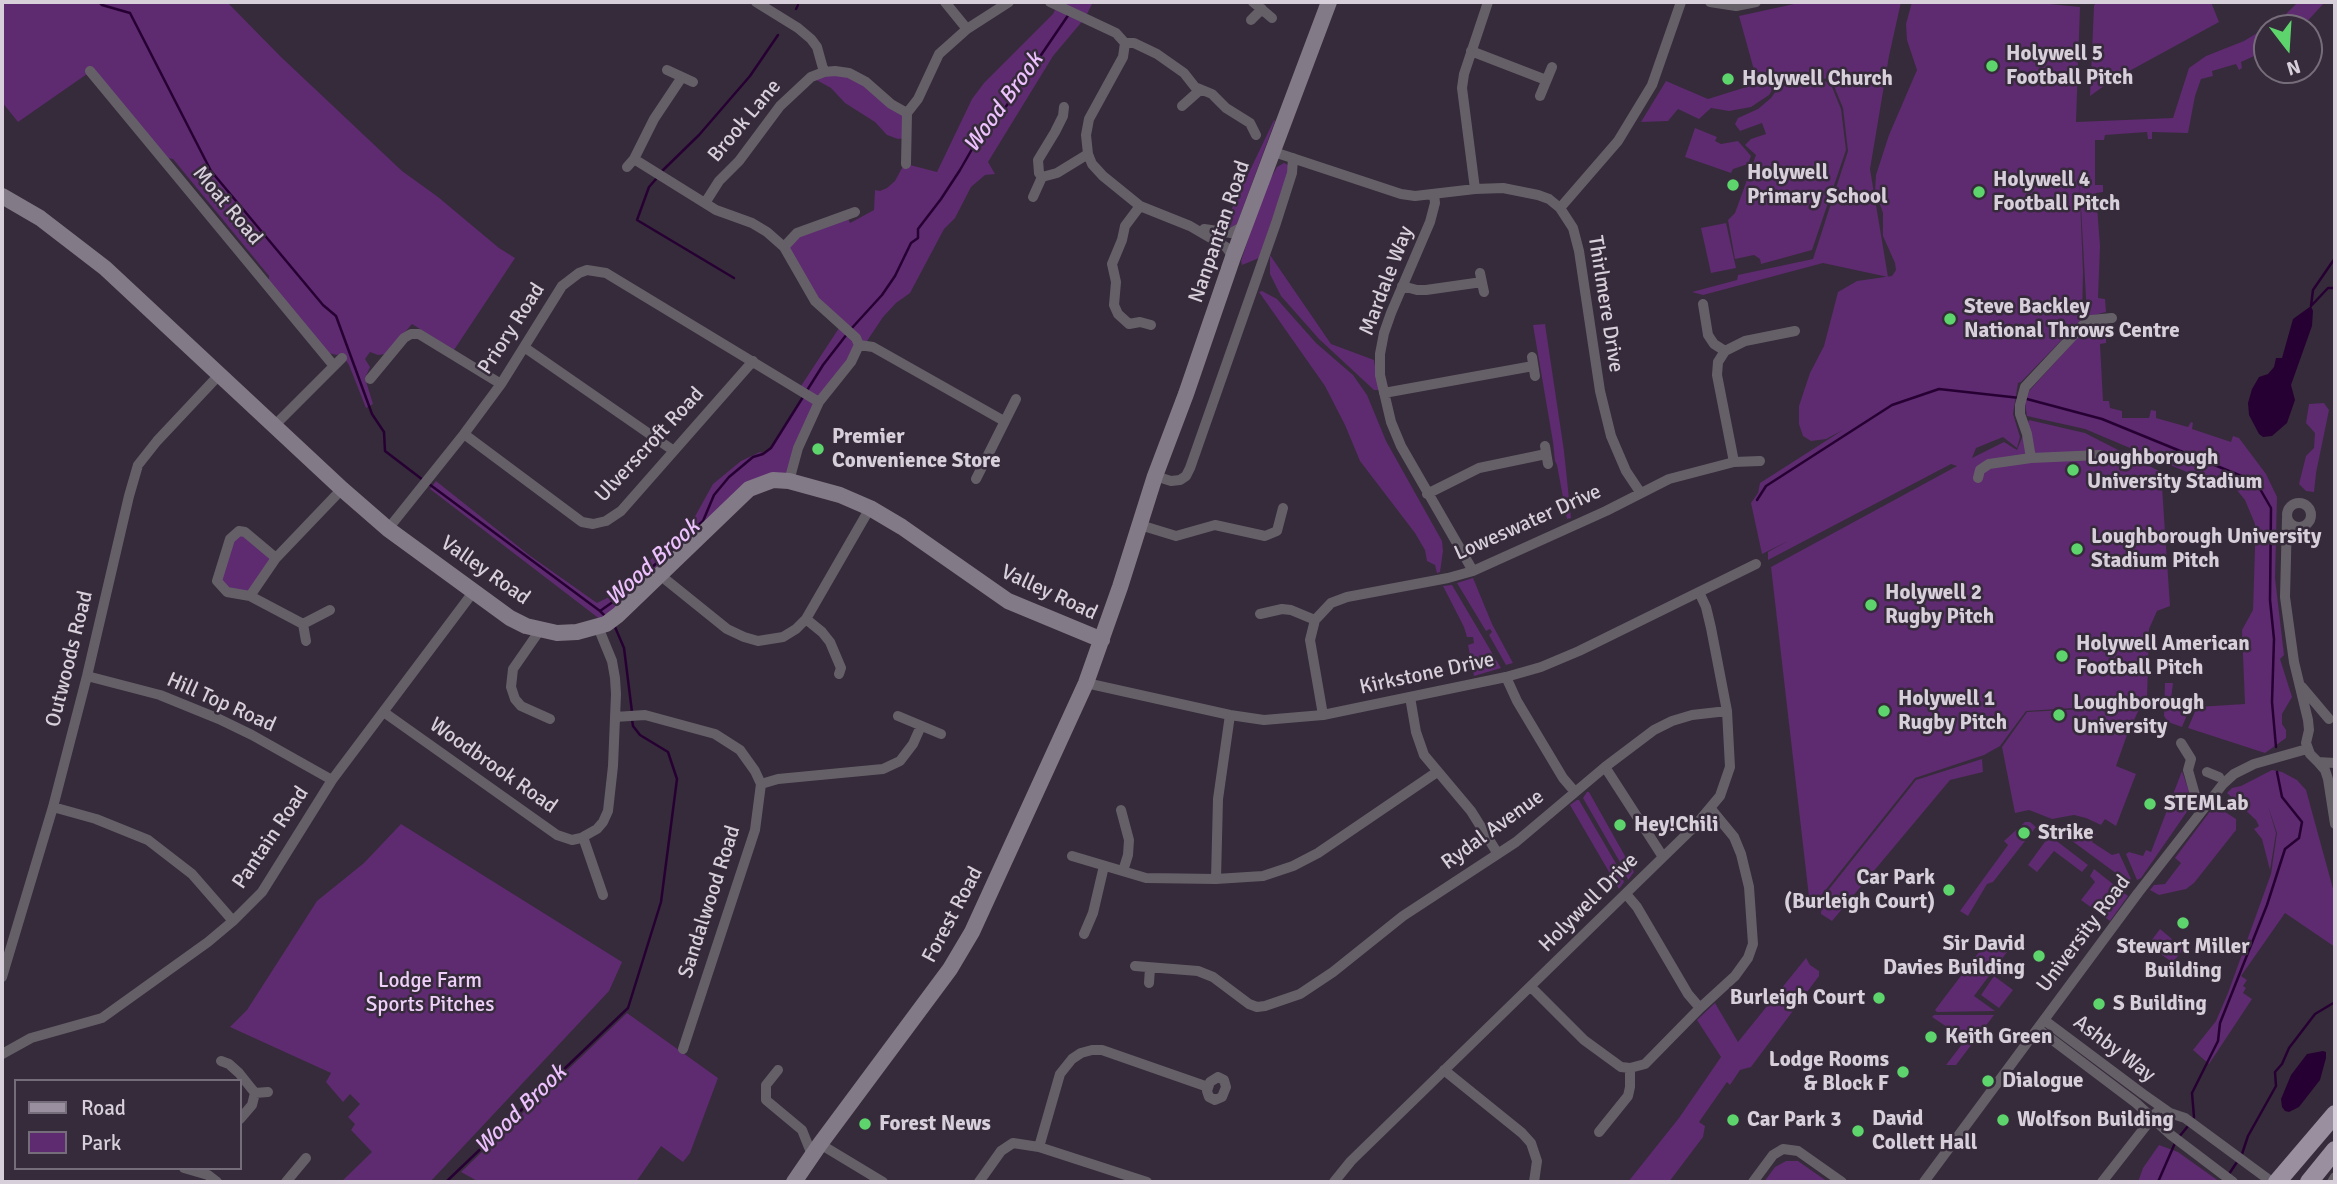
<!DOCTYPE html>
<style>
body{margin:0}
#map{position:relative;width:2337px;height:1184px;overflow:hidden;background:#362b3a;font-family:Signika,sans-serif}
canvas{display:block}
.frame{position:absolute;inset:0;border:4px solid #d7d0da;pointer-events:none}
.legend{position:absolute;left:14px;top:1079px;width:228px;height:91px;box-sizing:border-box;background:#362b3a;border:2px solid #766d7a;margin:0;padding:9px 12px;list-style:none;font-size:21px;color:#d7d0da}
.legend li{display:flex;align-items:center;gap:14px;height:35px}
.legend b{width:35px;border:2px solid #766d7a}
.north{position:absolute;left:2253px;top:14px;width:70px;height:70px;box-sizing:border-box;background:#362b3a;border:2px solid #766d7a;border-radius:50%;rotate:163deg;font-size:19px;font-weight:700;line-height:28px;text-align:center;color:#d7d0da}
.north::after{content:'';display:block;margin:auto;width:24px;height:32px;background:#5dd56c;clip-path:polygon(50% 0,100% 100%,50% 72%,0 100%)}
</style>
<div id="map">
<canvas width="2337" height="1184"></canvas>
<div class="frame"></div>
<ul class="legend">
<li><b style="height:9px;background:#9a8f9f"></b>Road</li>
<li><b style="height:19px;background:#5e2a70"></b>Park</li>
</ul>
<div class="north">N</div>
</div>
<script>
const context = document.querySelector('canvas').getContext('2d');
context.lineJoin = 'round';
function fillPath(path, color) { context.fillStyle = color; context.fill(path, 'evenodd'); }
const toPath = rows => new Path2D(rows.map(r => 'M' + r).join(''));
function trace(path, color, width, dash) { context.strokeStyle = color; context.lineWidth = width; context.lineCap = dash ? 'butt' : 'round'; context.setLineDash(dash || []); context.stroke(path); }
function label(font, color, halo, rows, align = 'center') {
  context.font = font + ' Signika,sans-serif'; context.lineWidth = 5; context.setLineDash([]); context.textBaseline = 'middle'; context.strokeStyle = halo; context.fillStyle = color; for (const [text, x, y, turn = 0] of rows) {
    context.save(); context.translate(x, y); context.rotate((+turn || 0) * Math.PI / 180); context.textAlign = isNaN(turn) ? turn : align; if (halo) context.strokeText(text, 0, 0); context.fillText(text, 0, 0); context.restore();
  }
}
fillPath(toPath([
 [2,2,227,2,280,56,402,171,438,197,499,248,515,258,454,350,412,324,386,354,378,355,370,352,365,359,370,367,365,378,373,404,366,408,349,365,341,353,337,355,328,353,269,281,269,276,173,159,167,158,87,74,18,122,2,102],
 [1059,2,1093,2,1085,18,1053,56,988,162,995,174,985,175,971,187,955,218,944,229,910,293,896,303,883,317,865,344,819,402,789,481,773,480,601,620,430,489,436,481,529,555,597,603,613,595,693,520,713,484,741,461,760,452,764,454,771,448,805,393,799,389,841,325,825,311,784,247,797,233,847,216,850,223,874,210,875,190,880,191,887,188,895,181,902,168,906,164,937,172,972,99,984,83,1053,14],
 [1803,2,1901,2,1889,56,1870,169,1888,277,1823,263,1703,295,1692,292,1737,280,1738,275,1813,259,1848,151,1843,108,1831,79,1797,77,1776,84,1769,95,1751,107,1729,111,1711,108,1699,119,1678,109,1668,121,1641,122,1666,81,1708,99,1756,84,1754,70,1739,16],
 [1912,2,2029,2,2080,7,2076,122,2173,118,2189,68,2206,56,2244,41,2272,24,2278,22,2298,2,2325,2,2301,28,2267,28,2267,53,2265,51,2241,62,2242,68,2239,70,2236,64,2212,71,2213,76,2201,79,2195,96,2188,133,2152,132,2152,139,2148,139,2147,132,2105,135,2104,140,2095,140,2095,185,2103,185,2103,192,2096,193,2100,246,2098,298,2105,299,2106,312,2087,317,2079,171,2083,272,2082,319,2021,382,2018,383,2013,414,2020,437,2017,448,2003,437,1976,448,1972,458,2004,442,2017,450,2029,420,2085,433,2161,472,2170,606,2157,611,2149,629,2147,699,2120,705,2026,711,2000,746,1984,755,1915,778,1820,897,1809,897,1771,567,1957,466,1951,464,1768,560,1768,552,1788,541,1762,554,1751,503,1758,493,1760,483,1843,430,1826,439,1811,441,1803,436,1799,424,1799,406,1810,373,1824,346,1838,292,1857,281,1892,276,1896,270,1895,263,1883,236,1883,213,1875,191,1876,175,1889,135,1917,70,1907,40,1906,24],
 [2096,2,2211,2,2219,22,2111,81,2090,96,2094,6],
 [849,73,907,113,905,138,898,139,887,135,875,122,845,103,831,88,811,77],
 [1815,80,1830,82,1841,109,1846,150,1812,250,1761,264,1760,259,1754,255,1735,259,1728,220,1735,213,1756,155,1745,145,1751,139,1766,134,1762,123,1740,131,1735,124,1738,118,1758,109,1771,98,1778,88,1798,81],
 [1274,120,1275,121,1237,224,1230,228,1223,227],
 [1695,128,1717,137,1715,141,1721,144,1738,141,1751,156,1748,164,1733,169,1731,173,1685,157],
 [1284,163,1288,165,1289,170,1259,258,1242,265,1241,261,1264,191,1277,167],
 [1726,223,1736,268,1711,273,1701,228],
 [1270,255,1331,344,1374,360,1379,390,1374,390,1319,339,1281,296,1270,274],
 [1262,291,1277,299,1316,343,1353,375,1367,395,1386,441,1442,541,1443,551,1440,572,1437,573,1435,565,1427,561,1425,550,1415,533,1360,461,1345,425,1325,386,1259,292],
 [2098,323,2106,327,2106,343,2100,344,2103,401,2109,401,2110,408,2122,411,2122,418,2149,418,2151,410,2156,411,2156,418,2188,427,2191,422,2193,423,2192,429,2231,442,2233,436,2239,438,2266,474,2277,497,2275,578,2284,655,2280,659,2292,697,2282,714,2282,724,2286,730,2286,738,2265,753,2188,728,2197,707,2245,704,2242,630,2253,610,2255,549,2255,524,2245,500,2236,489,2220,486,2085,429,2027,416,2025,404,2029,391,2090,324],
 [1545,324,1564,451,1571,518,1567,519,1557,465,1555,461,1553,442,1533,325],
 [2324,403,2329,410,2316,473,2314,492,2306,491,2299,484,2306,456,2314,448,2315,433,2306,423,2309,404],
 [239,531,276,558,250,596,219,586,227,545],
 [1473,578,1492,624,1513,663,1506,665,1489,635,1492,632,1490,629,1486,631,1457,583],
 [1452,585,1501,668,1474,676,1468,645,1474,643,1473,637,1467,637,1464,627,1443,586],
 [2165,683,2173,683,2171,699,2174,700,2175,708,2190,708,2182,727,2168,722,2164,716],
 [2142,703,2127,735,2116,766,2136,774,2116,826,2105,819,2101,825,2086,818,2074,815,2052,819,2029,810,2015,813,2002,747,2027,712,2120,707],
 [1982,759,1983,772,1950,780,1832,921,1821,914,1822,898,1916,780],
 [2272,770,2282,772,2297,780,2306,790,2335,896,2335,947,2285,913,2241,976,2247,980,2243,986,2246,988,2243,993,2252,999,2209,1064,2193,1050,2216,1021,2228,993,2271,874,2277,833,2268,806,2276,833,2270,870,2262,839,2254,829,2259,826,2256,820,2227,793,2232,788,2241,786],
 [2182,771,2193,803,2141,878,2137,880,2126,854,2129,852,2143,856,2146,850,2151,852],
 [1587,792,1589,792,1634,872,1628,880,1621,864,1583,798],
 [1577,800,1579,800,1618,867,1624,882,1619,889,1570,805],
 [2216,806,2236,819,2236,830,2194,883,2186,889,2159,895,2150,890,2154,885,2165,884,2181,863,2175,858,2211,810],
 [2025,822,2030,822,2036,827,1993,882,1987,884,1968,916,1960,911,2008,845,2004,841],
 [401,824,622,962,609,991,430,1182,341,1182,372,1152,351,1130,355,1124,348,1117,360,1104,350,1094,343,1102,326,1082,331,1073,230,1027,247,1010,317,901,364,863],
 [2082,830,2096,834,2092,842,2112,855,2119,853,2131,879,2128,882,2064,835,2071,831],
 [2047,839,2050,841,2054,839,2088,865,2082,872,2054,851,2037,872,2028,865],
 [2094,869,2128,896,2110,921,2081,900,2095,882,2090,876],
 [2160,929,2172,939,2168,945,2174,949,2178,943,2184,948,2171,965,2169,960,2148,945],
 [1989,939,2007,952,1974,996,1995,1011,1937,1012,1935,1010],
 [1806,958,1810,965,1819,971,1819,976,1751,1067,1740,1070,1730,1085,1727,1082,1699,1122,1705,1126,1703,1137,1669,1182,1628,1182,1679,1118,1721,1057,1697,1020,1715,1003,1738,1042],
 [1994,976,2013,990,1999,1008,1981,995],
 [627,1013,718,1078,690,1153,683,1162,661,1146,636,1182,479,1182,461,1172],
 [1934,1015,1994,1015,1956,1065,1946,1065,1963,1043,1951,1034,1953,1031,1932,1017],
 [2159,1145,2178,1152,2220,1182,2138,1182,2143,1168],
 [1786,1161,1798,1161,1828,1182,1764,1182,1775,1167]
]), '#5e2a70');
fillPath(toPath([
 [2311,306,2313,311,2312,326,2291,385,2295,400,2287,423,2272,436,2263,437,2259,434,2249,415,2248,403,2252,389,2259,377,2268,374,2274,367,2276,358,2282,358,2293,319],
 [2323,1051,2326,1052,2326,1058,2320,1080,2299,1107,2289,1112,2285,1111,2282,1107,2281,1099,2291,1075,2307,1054]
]), '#270033');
trace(toPath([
 [99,2,102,5,130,13,211,171,323,305,336,316,372,414,384,432,385,451,423,480],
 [796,9,798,5],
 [660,173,699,135,750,76,778,35],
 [656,179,649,187,637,220,734,278],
 [2311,306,2313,290,2335,258],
 [2311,306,2328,288,2335,288],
 [851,329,882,295,895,276,911,243,918,238,918,229,941,199,960,170,983,130,992,127,1069,14],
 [806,392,823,365,847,334],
 [2027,399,2102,419,2256,482,2271,508,2270,600,2274,639,2272,702,2276,747],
 [429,484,600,611],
 [1757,500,1766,486,1892,405,1939,389,2020,398],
 [606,617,600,611,617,599,703,521,714,495,729,477,753,457,763,454,771,448,803,397],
 [615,627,624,648,632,712],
 [2192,1120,2194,1117,2192,1093,2218,1041,2220,1023,2267,905,2285,849,2299,838,2302,822,2282,797,2277,772],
 [2179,1137,2188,1126],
 [2241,1157,2248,1136,2276,1086,2275,1072,2282,1064,2289,1048,2315,1014,2335,1002],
 [2229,1174,2237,1162],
 [446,1182,628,1008,661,902,677,779,668,752,640,735,633,726,632,719],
 [2158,1182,2175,1143]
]), '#270033', 2.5);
trace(toPath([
 [756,2,798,28,811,39,817,47,824,72],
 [945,2,967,29],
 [1050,2,1116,33,1125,43,1123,57,1089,119,1086,135,1088,154,1092,164,1103,176,1140,206,1190,226,1226,247,1233,257],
 [1253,2,1272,18],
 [1710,2,1736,6,1756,2],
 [1251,20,1262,9],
 [1125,43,1134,43,1157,54,1184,73,1195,87,1212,94,1226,108,1250,123,1256,135],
 [1471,51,1546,80],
 [667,70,693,82],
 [90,71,334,366],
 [1540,96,1552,67],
 [1182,106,1200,90],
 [907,113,918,99,939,54,967,29,1009,2],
 [1271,151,1401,194,1415,196,1475,189,1503,188,1538,195,1549,199,1560,208,1573,228,1579,251,1600,391,1611,436,1626,471,1640,492],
 [634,159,716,210,752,223,767,232,784,247,815,301,856,338,859,345],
 [906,164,907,113],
 [627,167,634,159,654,119,682,77],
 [1042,177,1039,173,1038,160,1055,132,1063,116,1064,107],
 [1042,177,1057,173,1088,154],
 [1475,189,1462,88,1464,74,1488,2],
 [1434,194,1435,203,1430,222,1391,313,1384,333,1380,354,1380,375,1391,422,1401,446,1473,571],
 [1033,197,1042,177],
 [705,203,719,181,739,161,780,106,811,77,824,72,835,71,849,73,866,82,891,104,907,113],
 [1140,206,1125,226,1122,240,1112,264,1116,282,1114,305,1118,314,1129,324,1140,322,1151,325],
 [1560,208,1618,141,1652,85,1681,2],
 [1204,229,1231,233,1244,226],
 [784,247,797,233,855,212],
 [1480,273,1484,292],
 [1402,286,1417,290,1426,290,1482,282],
 [1703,304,1708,335,1714,344,1725,351],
 [859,345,873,347,1004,421],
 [524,347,674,451],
 [1532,357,1535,376],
 [370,379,404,338,411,334,419,334,501,384],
 [1384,393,1533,366],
 [274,426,342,358],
 [464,434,582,522,593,524,606,521,621,511,753,361],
 [1545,446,1548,464],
 [2031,458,2100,455,2112,458],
 [1734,462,1717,375,1718,362,1725,351,1745,341,1795,331],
 [1155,476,1171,481,1180,480,1186,476,1190,468,1276,223,1292,173,1293,158],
 [1978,478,1980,470,1989,464,2031,458,2027,434,2020,414,2020,405,2025,387,2083,325,2091,320,2112,318],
 [976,479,1016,399],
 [789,481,798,448,819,402,851,362,859,345],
 [1427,494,1479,468,1546,454],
 '2287 515a12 12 0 1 1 24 0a12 12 0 1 1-24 0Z',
 [2287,518,2285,597,2294,662,2308,720,2309,730,2306,743,2310,754,2318,762,2335,763],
 [1140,525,1176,536,1215,525,1265,536,1277,531,1283,508],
 [388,529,464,434,501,384,562,286,579,273,587,270,606,273,819,402],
 [660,575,727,629,744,637,758,641,783,637,796,629,806,619,870,508],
 [250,596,227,592,217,581,230,539,239,531,245,532,276,558],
 [1260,614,1282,609,1291,610,1315,620],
 [806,619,822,632,830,642,841,668,839,674],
 [303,624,250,596,276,558,342,489],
 [540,630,513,669,511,687,515,699,521,706,550,719],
 [306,641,303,624,330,610],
 [87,676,160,695,219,719,252,735,332,780],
 [1506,677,1517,701,1563,778,1575,792],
 [1086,683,1230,715,1264,720,1323,715,1506,677,1541,667,1579,651,1756,564],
 [2302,687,2329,719],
 [1410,697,1416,732,1424,755,1471,811,1498,854],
 [385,713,557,835,572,840,581,838,597,829,603,822,608,811,613,766,616,694,615,678,612,661,598,627],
 [1323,715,1310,640,1315,620,1331,603,1347,597,1448,578,1473,571,1606,511,1669,479,1734,462,1760,461],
 [898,716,941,734],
 [615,717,645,715,715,734,740,750,755,771,761,784,755,830,683,1049],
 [2181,743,2191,759,2188,770,2197,802],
 [2318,762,2325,770,2328,779,2335,824],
 [1605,767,1663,857],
 [2207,772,2219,777],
 [761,784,778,779,883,769,900,761,913,744,921,726],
 [53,807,96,819,148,840,192,874,233,921],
 [1121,810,1129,840,1128,855,1123,871],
 [583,837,603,895],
 [1072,856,1146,878,1216,879,1263,876,1293,866,1318,853,1437,772],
 [1216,879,1218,799,1230,715],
 [1626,894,1637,907,1688,994,1700,1008],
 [1084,934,1093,913,1104,866],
 [1135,966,1198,971,1213,977,1249,1004,1257,1007,1265,1006,1300,994,1333,972,1403,916,1516,842,1605,767,1654,730,1672,721,1692,715,1727,711],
 [2,977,53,807,87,676,129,496,138,465,157,441,219,375],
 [1149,983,1150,968],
 [1531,987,1584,1040,1621,1067,1630,1068,1645,1064,1700,1008,1735,976,1748,958,1753,944,1749,887,1741,854,1734,837,1711,809],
 [2044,1020,2143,1094,2170,1113,2185,1118,2272,1182],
 [2038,1029,2136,1103,2171,1135,2233,1182],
 [2,1054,31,1038,102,1018,208,942,233,921,262,892,332,780,474,591],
 [221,1061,229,1064,239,1073,255,1093,268,1092],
 [778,1070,766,1085,766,1100,802,1130,812,1155],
 [1444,1070,1522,1133,1531,1143,1537,1161,1534,1182],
 [1218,1077,1224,1080,1226,1087,1222,1097,1215,1100,1209,1097,1207,1091,1210,1082,1218,1077],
 [240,1119,252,1105,255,1093],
 [1599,1132,1628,1096,1630,1087,1630,1068],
 [820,1144,883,1182],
 [1039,1147,1060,1074,1072,1059,1081,1053,1092,1050,1102,1050,1208,1087],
 [184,1168,208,1175,217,1182],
 [286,1182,306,1158],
 [979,1182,1001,1151,1013,1143,1039,1147,1147,1182],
 [1334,1182,1351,1161,1694,827,1720,796,1730,767,1727,711,1711,628,1706,607,1699,592],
 [1753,1182,1773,1155,1783,1149,1798,1151,1842,1182],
 [1924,1182,2138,893,2223,784,2234,774,2254,764,2307,749],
 [2102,1182,2156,1113],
 [2332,1182,2335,1177]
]), '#656068', 10);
trace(toPath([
 [2,196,40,218,105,268,342,489,388,529,510,618,526,626,557,633,577,632,606,624,618,615,749,489,773,480,789,481,840,495,870,508,902,527,1008,601,1102,640],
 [794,1182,820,1144,950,969,972,932,1086,683,1120,587,1155,476,1186,394,1233,257,1329,2]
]), '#837a87', 16);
trace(toPath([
 [2277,1182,2335,1114],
 [2309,1182,2335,1150]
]), '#9a8f9f', 18);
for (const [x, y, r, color] of [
 [1992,66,7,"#5dd56c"],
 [1728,79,7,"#5dd56c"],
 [1733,185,7,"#5dd56c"],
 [1979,192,7,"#5dd56c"],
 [1950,319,7,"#5dd56c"],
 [818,449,7,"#5dd56c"],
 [2073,470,7,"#5dd56c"],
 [2077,549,7,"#5dd56c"],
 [1871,605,7,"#5dd56c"],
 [2062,656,7,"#5dd56c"],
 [1884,711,7,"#5dd56c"],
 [2059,715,7,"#5dd56c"],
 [2150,804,7,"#5dd56c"],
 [1620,825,7,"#5dd56c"],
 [2024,833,7,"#5dd56c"],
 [1949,890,7,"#5dd56c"],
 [2183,923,7,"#5dd56c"],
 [2039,956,7,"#5dd56c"],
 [1879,998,7,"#5dd56c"],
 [2099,1004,7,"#5dd56c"],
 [1931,1037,7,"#5dd56c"],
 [1903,1072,7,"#5dd56c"],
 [1988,1081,7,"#5dd56c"],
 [1733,1120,7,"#5dd56c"],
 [2003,1120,7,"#5dd56c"],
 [865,1124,7,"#5dd56c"],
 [1858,1131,7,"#5dd56c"]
]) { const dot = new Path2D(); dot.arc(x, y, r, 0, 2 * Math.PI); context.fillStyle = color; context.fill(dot); trace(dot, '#362b3a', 2.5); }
label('bold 21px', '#d7d0da', '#362b3a', [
 ["Holywell 5",2006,54],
 ["Football Pitch",2006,78],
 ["Holywell Church",1742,79],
 ["Holywell",1747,173],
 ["Primary School",1747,197],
 ["Holywell 4",1993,180],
 ["Football Pitch",1993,204],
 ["Steve Backley",1964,307],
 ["National Throws Centre",1964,331],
 ["Premier",832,437],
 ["Convenience Store",832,461],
 ["Loughborough",2087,458],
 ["University Stadium",2087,482],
 ["Loughborough University",2091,537],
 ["Stadium Pitch",2091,561],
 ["Holywell 2",1885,593],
 ["Rugby Pitch",1885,617],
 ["Holywell American",2076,644],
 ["Football Pitch",2076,668],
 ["Holywell 1",1898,699],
 ["Rugby Pitch",1898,723],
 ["Loughborough",2073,703],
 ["University",2073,727],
 ["STEMLab",2164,804],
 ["Hey!Chili",1634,825],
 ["Strike",2038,833],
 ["Car Park",1935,878,"right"],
 ["(Burleigh Court)",1935,902,"right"],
 ["Sir David",2025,944,"right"],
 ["Davies Building",2025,968,"right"],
 ["Stewart Miller",2183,947,"center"],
 ["Building",2183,971,"center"],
 ["Burleigh Court",1865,998,"right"],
 ["S Building",2113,1004],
 ["Keith Green",1945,1037],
 ["Lodge Rooms",1889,1060,"right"],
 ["& Block F",1889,1084,"right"],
 ["Dialogue",2002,1081],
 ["David",1872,1119],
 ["Collett Hall",1872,1143],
 ["Car Park 3",1747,1120],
 ["Wolfson Building",2017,1120],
 ["Forest News",879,1124]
], 'left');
label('21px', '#d7d0da', '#362b3a', [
 ["Brook Lane",745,121,-50],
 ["Moat Road",227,206,50],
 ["Nanpantan Road",1220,232,-71],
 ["Mardale Way",1387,281,-69],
 ["Thirlmere Drive",1605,304,81],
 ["Priory Road",512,329,-57],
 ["Ulverscroft Road",650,445,-47],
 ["Loweswater Drive",1528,523,-24],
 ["Valley Road",485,571,35],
 ["Valley Road",1049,593,25],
 ["Outwoods Road",70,659,-76],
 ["Kirkstone Drive",1427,674,-12],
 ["Hill Top Road",221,703,24],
 ["Woodbrook Road",493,766,35],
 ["Rydal Avenue",1493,830,-36],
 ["Pantain Road",271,838,-56],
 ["Sandalwood Road",710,902,-72],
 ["Holywell Drive",1589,903,-45],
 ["Forest Road",953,915,-62],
 ["University Road",2084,934,-53],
 ["Ashby Way",2114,1049,37]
]);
label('21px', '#eed0f9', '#362b3a', [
 ["Lodge Farm",430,981],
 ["Sports Pitches",430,1005]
]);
label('italic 23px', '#edc1fe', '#362b3a', [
 ["Wood Brook",1004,103,-54],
 ["Wood Brook",653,563,-42],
 ["Wood Brook",521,1110,-44]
]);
</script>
